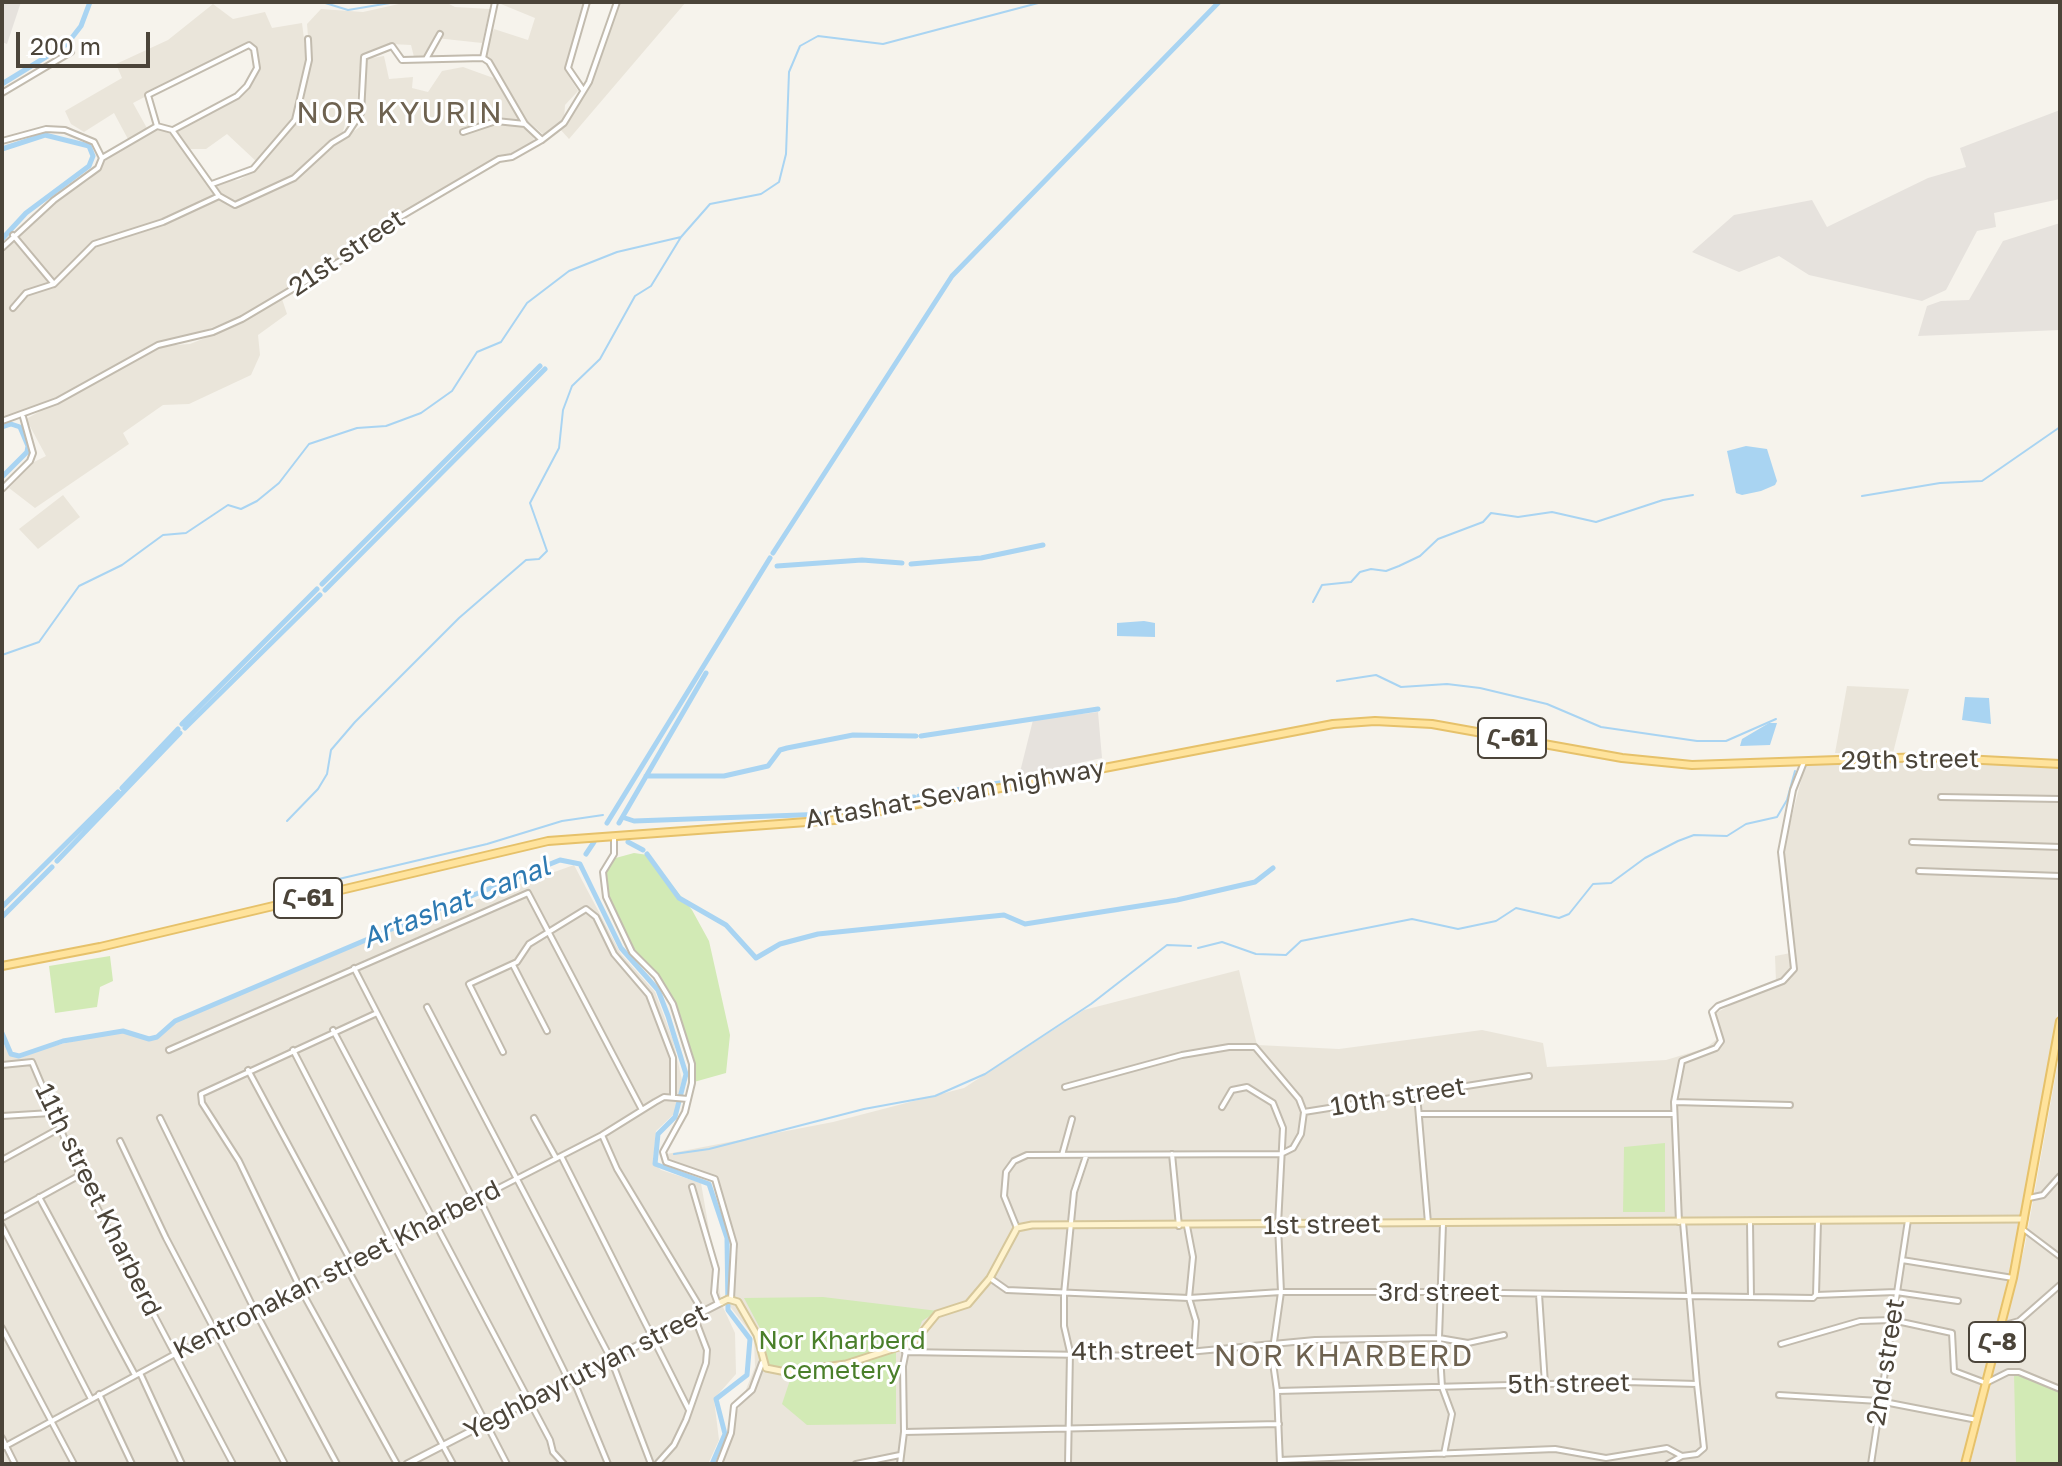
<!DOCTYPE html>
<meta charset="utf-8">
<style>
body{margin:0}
#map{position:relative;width:2062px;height:1466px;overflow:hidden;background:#f6f3ec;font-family:"Golos Text",sans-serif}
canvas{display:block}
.frame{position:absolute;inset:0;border:4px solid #4b4439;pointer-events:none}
.scale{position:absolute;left:16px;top:32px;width:134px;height:36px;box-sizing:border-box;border:4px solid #4b4439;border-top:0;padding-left:10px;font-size:24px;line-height:28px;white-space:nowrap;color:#4b4439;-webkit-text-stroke:6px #fff;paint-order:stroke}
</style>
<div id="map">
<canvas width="2062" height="1466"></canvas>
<div class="frame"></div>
<div class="scale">200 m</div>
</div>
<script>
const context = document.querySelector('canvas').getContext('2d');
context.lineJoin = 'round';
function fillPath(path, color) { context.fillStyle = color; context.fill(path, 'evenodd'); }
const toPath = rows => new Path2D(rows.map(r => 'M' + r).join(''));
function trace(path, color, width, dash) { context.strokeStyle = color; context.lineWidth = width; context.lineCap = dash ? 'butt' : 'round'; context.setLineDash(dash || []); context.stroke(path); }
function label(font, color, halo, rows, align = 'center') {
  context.font = font + ' "Golos Text","Noto Sans Armenian",sans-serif'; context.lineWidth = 6; context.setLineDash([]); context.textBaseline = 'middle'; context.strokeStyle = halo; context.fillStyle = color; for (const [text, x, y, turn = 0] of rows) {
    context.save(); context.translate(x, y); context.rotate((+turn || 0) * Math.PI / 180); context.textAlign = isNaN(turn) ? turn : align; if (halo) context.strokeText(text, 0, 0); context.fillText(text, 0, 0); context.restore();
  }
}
fillPath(toPath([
 [408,2,445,2,455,7,490,9,482,43,436,38,425,56,414,57,411,45,391,44,361,55,357,104,354,111,349,110,342,135,324,145,299,171,284,180,235,203,227,200,216,188,221,181,239,180,251,173,291,130,299,111,310,60,307,24,321,9,363,12],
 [496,2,584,2,565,70,578,91,565,105,564,121,590,83,608,22,617,2,686,2,569,139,560,129,563,122,544,135,525,119,492,62,484,56,494,29,528,40,535,18],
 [213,4,233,19,265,12,272,28,302,23,307,63,292,121,258,163,227,134,206,149,188,149,176,131,246,89,257,72,258,58,249,43,133,103,148,130,129,141,114,113,84,132,71,124,65,111,122,78,116,64,168,40],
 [384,56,389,79,413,77,412,88,428,92,442,71,463,67,499,80,520,119,518,122,533,133,534,141,391,218,340,258,237,318,182,339,154,343,41,407,2,418,2,254,14,242,53,286,94,246,219,200,232,207,295,179,334,144,360,127,366,59],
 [159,128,170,133,210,185,214,196,161,221,94,241,55,280,18,237,48,208,90,179,106,160],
 [282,299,287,314,258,335,260,355,251,375,189,404,163,405,123,433,129,444,35,508,9,488,32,463,46,456,26,419,158,346,190,344,240,324],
 [63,495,80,517,38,549,19,529],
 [1847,686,1909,689,1893,753,1835,753],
 [1895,761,2060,767,2060,998,2019,1236,1961,1464,716,1464,755,1367,754,1337,728,1304,734,1286,738,1249,715,1178,668,1161,667,1154,833,1122,964,1088,1084,1010,1239,970,1257,1045,1339,1049,1482,1030,1543,1043,1547,1067,1666,1060,1706,1048,1717,1039,1710,1016,1776,981,1775,956,1796,952,1782,855,1805,765],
 [574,865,621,954,655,992,673,1040,682,1080,674,1114,656,1131,653,1163,661,1170,701,1183,722,1305,735,1333,736,1374,714,1399,719,1440,708,1464,2,1464,2,1043,14,1055,123,1030,148,1038,157,1037,182,1016,425,918],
 [2060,1051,2060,1464,1970,1464,2025,1245]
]), '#eae5da');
fillPath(toPath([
 [2,2,21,2,7,44,2,42],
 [2060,110,2060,199,1994,213,1996,227,1977,231,1946,290,1922,301,1809,275,1779,256,1739,272,1692,252,1734,215,1812,200,1827,227,1928,178,1966,167,1960,148],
 [2060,223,2060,330,1918,336,1927,306,1941,301,1969,300,2003,241],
 [1098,712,1102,758,1019,776,1033,720]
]), '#e6e2dd');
fillPath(toPath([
 [634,853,648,855,692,910,709,941,730,1035,726,1073,694,1082,677,1012,658,976,631,953,612,908,604,875,612,859],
 [110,956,113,981,100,987,97,1007,55,1013,49,966],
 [1665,1143,1665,1212,1623,1212,1624,1147],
 [823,1297,938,1311,922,1321,917,1336,896,1343,896,1424,807,1425,782,1404,791,1377,766,1368,762,1332,744,1298],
 [2014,1373,2060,1391,2060,1464,2016,1464]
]), '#d2eab5');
fillPath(toPath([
 [1746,446,1767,449,1777,481,1775,485,1761,491,1742,495,1736,493,1727,451],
 [1144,621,1155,623,1155,637,1117,636,1117,623],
 [1965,697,1989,698,1991,724,1962,720],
 [1769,723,1777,723,1770,745,1740,746,1742,739]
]), '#a9d4f2');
trace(toPath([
 [322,2,348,10,396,2],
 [1862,496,1940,483,1982,481,2060,427],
 [1313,602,1322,585,1351,582,1360,572,1371,569,1386,571,1399,566,1420,556,1438,539,1483,522,1491,513,1518,517,1552,512,1596,522,1663,500,1693,495],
 [2,655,39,642,79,586,122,565,163,535,186,533,228,505,241,509,257,501,279,483,309,444,357,428,386,426,421,413,452,391,477,352,501,342,527,303,569,271,617,252,681,237],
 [1337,681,1376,675,1401,687,1447,684,1480,688,1547,704,1601,727,1697,741,1726,741,1776,719],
 [287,821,318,789,327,774,331,750,355,722,459,618,526,560,539,559,547,551,530,503,559,448,563,410,572,386,600,359,635,296,651,286,681,237,710,204,761,194,779,182,786,154,789,72,800,46,818,36,883,44,1042,2],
 [288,891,487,844,562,821,603,815],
 [1198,948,1222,942,1256,954,1286,955,1301,941,1412,919,1458,929,1496,921,1516,908,1559,918,1569,914,1593,884,1611,883,1645,858,1678,841,1694,835,1727,836,1746,824,1777,817,1787,800,1795,771],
 [674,1154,709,1149,864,1109,935,1096,985,1074,1091,1004,1167,945,1191,946]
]), '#a9d4f2', 2);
trace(toPath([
 [2,84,67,44,81,26,90,2],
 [2,149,45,135,89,146,93,156,89,166,26,213,2,239],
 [2,427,11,424,20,427,28,446,27,452,2,477],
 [773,553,952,276,1219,2],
 [911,564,981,558,1043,545],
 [777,566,862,560,902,563],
 [322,584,540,366],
 [325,590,545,369],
 [182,724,317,589],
 [185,728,320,595],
 [921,736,1098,709],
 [646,776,724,776,768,766,780,750,787,748,853,735,916,736],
 [122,788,178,729],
 [919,796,1018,780],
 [625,818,634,821,828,814,914,797],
 [607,823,770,558],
 [619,823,706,673],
 [628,842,643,850],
 [586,854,594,842],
 [647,854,679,898,726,925,756,958,780,944,818,934,1004,915,1025,924,1177,900,1255,882,1273,868],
 [57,861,180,733],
 [2,907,118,792],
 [2,917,52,867],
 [2,1033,11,1054,19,1056,63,1041,123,1031,149,1039,157,1037,175,1021,434,911,560,860,580,864,621,948,658,990,668,1016,686,1074,675,1117,658,1134,655,1164,709,1184,727,1238,728,1310,750,1339,747,1375,716,1399,725,1434,712,1464]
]), '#a9d4f2', 5);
const pedestrian = toPath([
 [2023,1229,2060,1257]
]);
const minor = toPath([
 [483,58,495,2],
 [426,59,440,34],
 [583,90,568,68,587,2],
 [2,93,71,52],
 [157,126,148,95,249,45,254,49,257,68,247,86,237,96,173,130],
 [463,132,496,121,525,124],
 [2,141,46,129,65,130,94,142,102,158],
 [102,158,157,126,172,130,219,196,235,205,294,178,332,143,347,134,361,113,364,57,392,46,402,60,483,58,489,62,525,124,542,140],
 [212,184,253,169,295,120,309,60,308,39],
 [13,235,54,284],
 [2,248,54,200,98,168,102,158],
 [13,308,26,293,54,284,94,244,163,222,219,196],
 [2,421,57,401,158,345,213,332,242,319,345,258,395,220,499,159,512,157,542,140,564,123,589,82,617,2],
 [2,489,30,461,33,453,23,417],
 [1941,797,2060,799],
 [614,837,614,854,603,872,606,897,632,952,656,976,673,1004,692,1064,692,1083,685,1112,663,1152,666,1162,715,1179,734,1244,731,1299],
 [1912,842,2060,847],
 [1919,871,2060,876],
 [513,965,547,1031],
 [354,968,473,1199],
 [427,1007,611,1359,651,1464],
 [377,1013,201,1094,202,1103,239,1161,301,1290,397,1464],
 [333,1030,550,1440,553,1452,564,1464],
 [169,1050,528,893,642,1110],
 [293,1050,507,1464],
 [503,1052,469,984,517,962,529,944,586,909,596,917,614,954,649,995,673,1058,673,1097],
 [2,1065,32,1062,80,1175,233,1464],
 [248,1070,353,1265],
 [1417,1094,1428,1223],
 [1674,1102,1682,1061,1716,1048,1721,1041,1712,1012,1718,1006,1783,981,1794,969,1781,852,1793,790,1804,762],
 [1222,1107,1232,1090,1247,1087,1273,1103,1283,1128,1278,1225,1281,1292,1272,1356,1277,1391,1280,1464],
 [1304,1112,1529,1076],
 [1419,1114,1673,1114],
 [2,1116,51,1113],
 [160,1118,256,1313,337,1464],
 [534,1118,556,1158],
 [602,1135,617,1169,703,1312],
 [120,1141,166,1238,285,1464],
 [1172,1154,1179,1226],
 [1062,1155,1072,1119],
 [561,1156,689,1410],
 [2,1160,60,1128],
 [692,1187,716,1269,714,1293,718,1304],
 [478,1196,569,1381],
 [39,1197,135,1375],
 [2029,1198,2043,1195,2060,1176],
 [2,1218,80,1175],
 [1679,1222,1674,1102,1790,1105],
 [1750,1222,1751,1297],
 [1443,1224,1439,1338,1442,1387,1452,1414,1444,1454],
 [2,1226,91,1399],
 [1187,1226,1193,1257,1189,1298,1196,1321,1194,1350],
 [1017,1228,1004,1196,1006,1172,1014,1161,1027,1155,1281,1154,1293,1148,1301,1134,1304,1112,1299,1099,1255,1047,1229,1047,1182,1055,1065,1087],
 [1902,1260,2013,1278],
 [347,1268,453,1464],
 [990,1278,1007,1290,1189,1298,1281,1292,1441,1292,1813,1298,1816,1295,1896,1292,1958,1301],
 [1539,1294,1545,1384],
 [1816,1295,1818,1221],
 [2001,1326,2019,1321,2060,1285],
 [2,1328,74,1464],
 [1781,1344,1860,1321,1892,1320,1952,1333,1954,1371,1986,1383,2008,1372,2019,1372,2060,1389],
 [905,1352,1146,1356,1315,1340,1439,1338,1468,1343,1504,1335],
 [140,1373,182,1464],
 [573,1379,608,1464],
 [1277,1391,1626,1382,1697,1384,1683,1222],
 [99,1394,132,1464],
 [1779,1395,1879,1401,1977,1420],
 [904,1432,1279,1424],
 [2,1438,15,1464],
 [2,1448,175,1354,602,1135,655,1102,664,1097,688,1099],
 [1280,1460,1555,1449,1606,1458,1667,1448,1682,1456],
 [657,1464,674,1445,686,1420,706,1363,707,1350,694,1316],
 [719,1464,731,1433,734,1406,752,1390,762,1363],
 [856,1464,900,1455],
 [900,1464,904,1432,903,1366,907,1346],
 [1068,1464,1070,1352,1064,1326,1064,1294,1074,1192,1086,1156],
 [1668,1464,1682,1456,1697,1454,1704,1448,1697,1384],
 [1871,1464,1908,1220]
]);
const tertiary = toPath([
 [407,1464,722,1302]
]);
const secondary = toPath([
 [722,1302,728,1299,738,1302,757,1335,766,1368,786,1372,846,1364,914,1342,937,1314,968,1304,990,1278,1017,1228,1032,1225,2024,1219]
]);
const primary = toPath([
 [2,966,100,947,548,841,834,820,1333,724,1375,721,1432,724,1622,758,1692,765,1925,757,2060,764],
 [1965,1464,2013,1278,2060,1021]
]);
trace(pedestrian, '#c2bbae', 7);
trace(minor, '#c2bbae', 8);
trace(tertiary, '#c2bbae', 9);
trace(secondary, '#d6c79b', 9);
trace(primary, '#e6c16a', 10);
trace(pedestrian, '#fff', 3);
trace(minor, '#fff', 4);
trace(tertiary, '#fff', 5);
trace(secondary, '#fff3cd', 5);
trace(primary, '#ffe39c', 6);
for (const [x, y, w] of [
 [1512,738,68],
 [308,898,68],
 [1997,1342,56]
]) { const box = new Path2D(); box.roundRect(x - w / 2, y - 20, w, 40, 6); context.fillStyle = '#fff'; context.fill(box); trace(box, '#4b4439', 2); }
label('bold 24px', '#4b4439', null, [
 ["Հ-61",1512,738],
 ["Հ-61",308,898],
 ["Հ-8",1997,1342]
]);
label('26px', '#4b4439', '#fff', [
 ["21st street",347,253,-34],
 ["29th street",1910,760,-1],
 ["Artashat-Sevan highway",955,794,-10],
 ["10th street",1398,1097,-9],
 ["11th street Kharberd",98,1200,64],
 ["1st street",1322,1225,-1],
 ["Kentronakan street Kharberd",337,1270,-27],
 ["3rd street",1439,1293],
 ["4th street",1133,1351,-1],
 ["2nd street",1886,1362,-81],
 ["Yeghbayrutyan street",586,1372,-27],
 ["5th street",1569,1384,-1]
]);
label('26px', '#4a7f2a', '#fff', [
 ["Nor Kharberd",842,1341],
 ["cemetery",842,1371]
]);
label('italic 28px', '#2e7ab2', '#fff', [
 ["Artashat Canal",456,903,-22]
]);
context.letterSpacing = '2px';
label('30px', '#6e6250', '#fff', [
 ["NOR KYURIN",400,113],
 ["NOR KHARBERD",1344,1356]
]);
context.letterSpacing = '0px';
</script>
